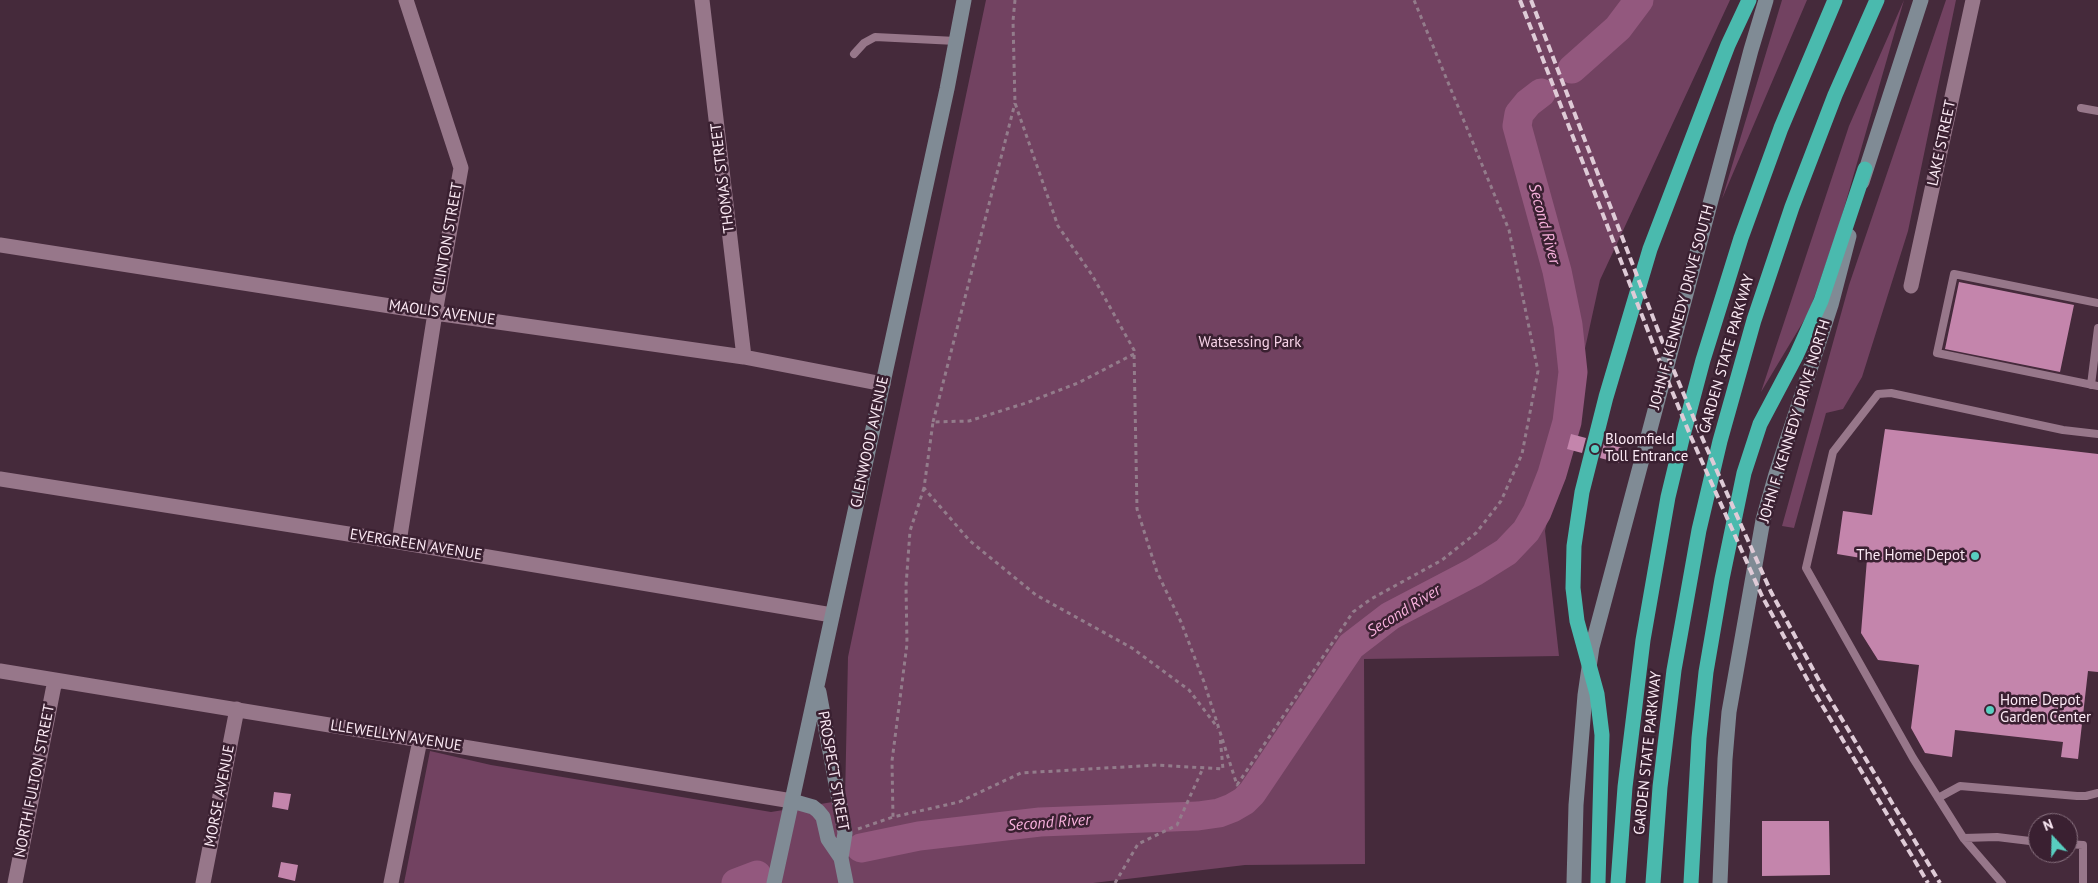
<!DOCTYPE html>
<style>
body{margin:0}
#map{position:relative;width:2098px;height:883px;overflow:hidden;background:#452a3b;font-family:"PT Sans",sans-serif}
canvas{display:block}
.north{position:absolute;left:2028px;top:813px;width:50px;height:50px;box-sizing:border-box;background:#3a2031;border:1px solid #88717f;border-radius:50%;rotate:339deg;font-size:14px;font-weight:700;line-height:20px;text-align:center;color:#fceaf5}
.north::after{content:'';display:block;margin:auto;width:18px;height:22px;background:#58cec0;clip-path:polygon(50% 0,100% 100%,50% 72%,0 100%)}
</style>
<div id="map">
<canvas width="2098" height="883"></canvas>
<div class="north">N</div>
</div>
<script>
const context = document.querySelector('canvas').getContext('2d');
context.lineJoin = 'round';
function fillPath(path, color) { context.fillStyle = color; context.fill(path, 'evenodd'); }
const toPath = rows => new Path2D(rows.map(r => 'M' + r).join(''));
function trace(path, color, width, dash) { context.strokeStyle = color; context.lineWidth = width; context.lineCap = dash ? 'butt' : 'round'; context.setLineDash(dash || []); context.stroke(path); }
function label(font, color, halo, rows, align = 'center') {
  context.font = font + ' "PT Sans",sans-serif'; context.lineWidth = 5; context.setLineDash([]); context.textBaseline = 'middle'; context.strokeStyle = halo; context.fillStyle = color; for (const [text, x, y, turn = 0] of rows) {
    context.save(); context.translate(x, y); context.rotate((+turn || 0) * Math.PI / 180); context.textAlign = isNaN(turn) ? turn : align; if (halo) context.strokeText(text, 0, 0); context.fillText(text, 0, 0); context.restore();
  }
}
fillPath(toPath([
 [986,0,1730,0,1600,280,1545,531,1559,656,1364,659,1365,864,1245,865,1093,883,404,883,430,751,491,765,771,812,845,800,848,657],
 [1782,0,1807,0,1722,199],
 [1904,0,1838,229,1809,312,1761,392,1849,126],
 [1946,0,1956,0,1908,231,1862,377,1843,409,1826,413,1794,528,1782,526,1849,285]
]), '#724261');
trace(toPath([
 [1572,69,1618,28,1639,0],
 [861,848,919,836,1040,822,1198,816,1219,813,1232,808,1244,801,1252,793,1351,646,1390,616,1474,572,1506,552,1526,531,1537,512,1552,474,1567,422,1573,372,1568,325,1557,271,1517,126,1519,114,1528,103,1541,93],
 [736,883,757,875]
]), '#93587e', 29);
fillPath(toPath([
 [1959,282,2074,305,2060,372,1945,349],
 [1885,429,2098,454,2098,672,2088,671,2078,759,2061,757,2063,742,1955,730,1952,757,1925,753,1911,728,1919,665,1878,660,1861,633,1867,559,1837,554,1843,511,1872,515],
 [1571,434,1586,438,1582,453,1567,449],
 [1604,443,1623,448,1619,463,1600,458],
 [274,792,291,794,288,810,272,807],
 [1762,821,1829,821,1830,875,1762,876],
 [281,862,298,865,295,881,278,877]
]), '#c485ac');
trace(toPath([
 [1015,0,1013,21,1015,103,1058,226,1092,275,1134,350,1137,509,1157,572,1181,622,1204,682,1237,785,1353,612,1371,599,1442,560,1476,533,1501,501,1522,454,1538,371,1509,230,1414,0],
 [1134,354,1078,383,1026,403,969,421,933,422,924,488,970,541,1036,595,1132,648,1189,690,1218,728],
 [933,422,1015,103],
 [924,488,910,531,906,586,907,644,892,761,893,817,959,802,1021,773,1157,765,1223,769,1220,736],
 [858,829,893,817],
 [1115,883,1138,844,1177,825,1203,768]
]), '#937c8b', 3, [4, 4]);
trace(toPath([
 [854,54,864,43,875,37,956,41],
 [2081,108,2098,111],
 [2098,303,1954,274,1937,353,2098,386],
 [2091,385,2098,328],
 [1938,798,1960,786,2077,796,2086,796,2098,793],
 [1964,838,1997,837,2038,842],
 [2068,844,2083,845,2083,883],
 [2002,883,1964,839,1913,758,1806,568,1833,452,1878,394,1891,393,2063,430,2098,434]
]), '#97778a', 8);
trace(toPath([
 [702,0,744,357],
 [0,245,435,313,744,357,883,384],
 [1911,286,1973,0],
 [0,479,399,542,832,615],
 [399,542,435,313,461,168,406,0],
 [0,671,792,801],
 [15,883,55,680],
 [203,883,237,709],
 [391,883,420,740]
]), '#97778a', 15);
trace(toPath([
 [1862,182,1921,0],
 [819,692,845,833,841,858,846,883],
 [792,801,813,807,818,811,823,817,828,839,841,858],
 [774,883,947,89,964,0],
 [1574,883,1576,805,1585,695,1592,647,1751,50,1766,0],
 [1720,883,1725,759,1729,712,1763,520,1776,474,1831,305,1849,236]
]), '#808b95', 15);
trace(toPath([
 [1598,883,1602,735,1597,694,1577,621,1573,588,1574,546,1582,492,1606,397,1650,249,1728,45,1749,0],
 [1618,883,1625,787,1643,640,1668,497,1682,439,1703,360,1741,238,1781,128,1835,0],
 [1653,883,1660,787,1674,670,1699,530,1720,441,1754,320,1792,207,1835,95,1877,0],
 [1691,883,1699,738,1706,672,1722,579,1744,473,1760,424,1796,356,1821,301,1865,169]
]), '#4abaae', 15);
trace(toPath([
 [1520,0,1660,362,1691,437,1762,596,1813,690,1928,883],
 [1531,0,1669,359,1700,433,1771,592,1822,686,1940,883]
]), '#dfcbd7', 4, [8, 4]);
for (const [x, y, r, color] of [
 [1595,449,5,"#58cec0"],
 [1975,556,5,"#58cec0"],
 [1990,710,5,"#58cec0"]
]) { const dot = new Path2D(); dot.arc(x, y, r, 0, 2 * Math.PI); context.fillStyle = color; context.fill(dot); trace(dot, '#3a2031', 2); }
label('15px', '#fceaf5', '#3a2031', [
 ["LAKE STREET",1942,143,-78],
 ["THOMAS STREET",723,178,-97],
 ["CLINTON STREET",448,238,-80],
 ["JOHN F. KENNEDY DRIVE SOUTH",1682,307,-75],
 ["MAOLIS AVENUE",442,313,8],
 ["GARDEN STATE PARKWAY",1727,354,-74],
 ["JOHN F. KENNEDY DRIVE NORTH",1795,421,-73],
 ["GLENWOOD AVENUE",870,442,-78],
 ["EVERGREEN AVENUE",416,545,9],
 ["LLEWELLYN AVENUE",396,736,9],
 ["GARDEN STATE PARKWAY",1648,753,-84],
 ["PROSPECT STREET",833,771,80],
 ["NORTH FULTON STREET",35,781,-79],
 ["MORSE AVENUE",220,796,-79]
]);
label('15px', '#f7d3e8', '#3a2031', [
 ["Watsessing Park",1250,343]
]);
label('15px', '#fceaf5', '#3a2031', [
 ["Bloomfield",1605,440],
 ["Toll Entrance",1605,457],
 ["The Home Depot",1965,556,"right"],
 ["Home Depot",2000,701],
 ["Garden Center",2000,718]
], 'left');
label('italic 16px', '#f8b1dd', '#3a2031', [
 ["Second River",1544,224,75],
 ["Second River",1404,611,-32],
 ["Second River",1049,823,-4]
]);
</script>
